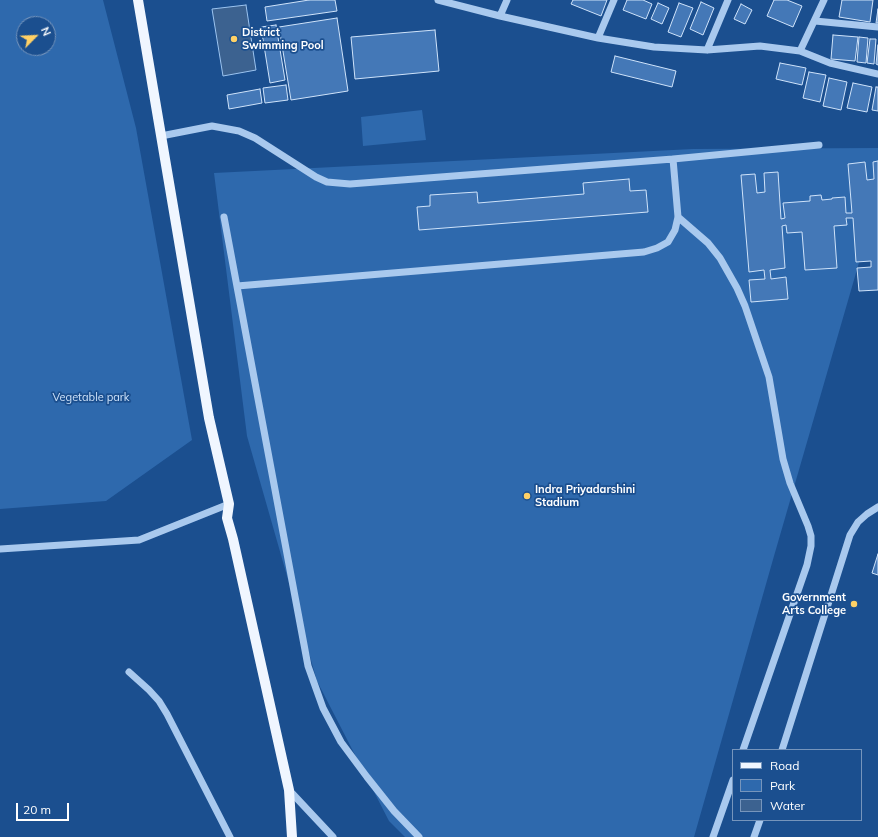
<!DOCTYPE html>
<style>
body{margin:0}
#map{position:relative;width:878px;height:837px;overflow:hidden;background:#1b4f8f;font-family:Mulish,sans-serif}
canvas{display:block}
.legend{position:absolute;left:732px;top:749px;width:130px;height:72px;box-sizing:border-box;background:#1b4f8f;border:1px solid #7695bc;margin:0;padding:5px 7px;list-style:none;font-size:12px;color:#fff}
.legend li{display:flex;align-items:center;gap:8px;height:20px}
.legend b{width:20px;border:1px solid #7695bc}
.north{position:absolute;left:16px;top:16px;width:40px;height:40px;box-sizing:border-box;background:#1b4f8f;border:1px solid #7695bc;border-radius:50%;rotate:66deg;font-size:11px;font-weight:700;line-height:16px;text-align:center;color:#fff}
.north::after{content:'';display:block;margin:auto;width:14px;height:18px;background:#ffd166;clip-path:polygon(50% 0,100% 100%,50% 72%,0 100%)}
.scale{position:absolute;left:16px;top:803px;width:53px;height:18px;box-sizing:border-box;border:2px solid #fff;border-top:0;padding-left:5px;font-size:12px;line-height:14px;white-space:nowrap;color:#fff;-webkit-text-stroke:3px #1b4f8f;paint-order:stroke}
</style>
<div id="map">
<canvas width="878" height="837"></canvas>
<ul class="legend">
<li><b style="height:5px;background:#f0f6ff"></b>Road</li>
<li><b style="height:11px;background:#2e69ad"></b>Park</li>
<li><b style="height:11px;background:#3c6290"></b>Water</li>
</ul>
<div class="north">N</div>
<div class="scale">20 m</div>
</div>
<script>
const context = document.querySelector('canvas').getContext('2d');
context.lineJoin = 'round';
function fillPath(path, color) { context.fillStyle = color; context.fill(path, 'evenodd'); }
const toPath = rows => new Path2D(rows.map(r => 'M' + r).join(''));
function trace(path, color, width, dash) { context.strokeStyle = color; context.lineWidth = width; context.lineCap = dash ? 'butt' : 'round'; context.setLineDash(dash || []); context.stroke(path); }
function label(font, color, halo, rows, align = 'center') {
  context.font = font + ' Mulish,sans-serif'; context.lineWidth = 3.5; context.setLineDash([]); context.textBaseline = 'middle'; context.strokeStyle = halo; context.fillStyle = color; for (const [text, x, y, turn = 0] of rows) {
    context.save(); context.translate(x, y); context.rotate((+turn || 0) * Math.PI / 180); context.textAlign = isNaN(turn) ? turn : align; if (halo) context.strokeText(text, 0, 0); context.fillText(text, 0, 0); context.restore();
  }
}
fillPath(toPath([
 [0,0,103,0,136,128,192,440,106,501,0,509],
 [24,24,48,24,48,48,24,48],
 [422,110,426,140,363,146,361,117],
 [878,148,878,197,774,556,694,837,405,837,389,821,317,681,247,436,214,173,693,149]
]), '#2e69ad');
const water = toPath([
 [246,5,256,70,223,76,212,9,246,5]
]);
fillPath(water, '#3c6290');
trace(water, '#9cc4f0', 1);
const building = toPath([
 [309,0,335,0,337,11,267,21,265,7,309,0],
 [573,0,607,0,601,16,571,4,573,0],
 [627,0,643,0,652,4,646,19,623,10,627,0],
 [774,0,787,0,802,6,793,27,767,16,774,0],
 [842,0,873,0,870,22,839,17,842,0],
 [701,2,714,8,703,35,690,29,701,2],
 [658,3,669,8,662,24,651,19,658,3],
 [679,3,693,8,681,37,668,32,679,3],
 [741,4,752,10,745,24,734,19,741,4],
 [878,9,878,23,876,23,878,9],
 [337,18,348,91,291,100,279,27,337,18],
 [276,25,285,80,270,83,261,27,276,25],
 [435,30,439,71,355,79,351,37,435,30],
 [833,35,858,37,855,61,831,59,833,35],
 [859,37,868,38,866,63,857,62,859,37],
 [870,39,876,39,874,64,867,63,870,39],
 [878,45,878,65,876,64,878,45],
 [615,56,676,71,672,87,611,72,615,56],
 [780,63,806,68,802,85,776,79,780,63],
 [809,72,826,75,820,102,803,98,809,72],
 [829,78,847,82,841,110,823,106,829,78],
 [853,83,872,87,867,112,847,108,853,83],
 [286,85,288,100,265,103,263,88,286,85],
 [876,87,878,87,878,111,872,110,876,87],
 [260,89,262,103,229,109,227,95,260,89],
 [878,161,878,290,859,291,857,268,871,267,871,261,856,262,853,218,846,218,847,225,834,226,837,268,805,270,802,232,787,233,786,225,782,226,785,268,770,270,771,279,786,277,788,299,751,302,749,280,765,279,764,270,749,272,741,175,755,174,757,193,765,192,764,173,778,172,781,219,785,218,783,203,810,201,810,196,821,195,822,200,832,199,832,198,845,197,846,213,852,213,848,164,865,162,867,180,874,179,873,162,878,161],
 [629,179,630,191,646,190,648,212,419,230,417,207,430,206,430,195,477,192,478,203,584,194,583,183,629,179],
 [878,554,878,575,872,573,878,554]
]);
fillPath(building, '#4478b7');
trace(building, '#cfe3fa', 1);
trace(toPath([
 [438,0,500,16,598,38,654,47,707,50,760,46,800,51,830,63,878,74],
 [500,16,507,0],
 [815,21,878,27],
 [598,38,614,0],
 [707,50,728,0],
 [800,51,824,0],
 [161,136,212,126,239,131,255,138,316,177,327,182,350,184,673,159,819,145],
 [224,217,308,666,323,708,341,742,367,777,394,811,419,837],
 [678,217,708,243,720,258,737,288,745,306,769,377,783,459,790,483,808,526,811,536,811,546,807,565,743,750],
 [237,286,644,252,657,248,668,242,675,230,678,217,673,159],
 [0,549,139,540,229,504],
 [129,672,149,690,159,701,167,714,230,837],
 [782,750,850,535,858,522,867,514,878,507],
 [289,790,333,837],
 [713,837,733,780],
 [754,837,760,820]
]), '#a9c9ee', 7);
trace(toPath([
 [138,0,209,418,229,504,227,518,233,539,289,790,292,837]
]), '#f0f6ff', 10);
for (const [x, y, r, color] of [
 [234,39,4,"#ffd166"],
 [527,496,4,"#ffd166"],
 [854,604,4,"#ffd166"]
]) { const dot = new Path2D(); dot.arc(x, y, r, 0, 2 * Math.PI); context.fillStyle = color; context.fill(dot); trace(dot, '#1b4f8f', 1.5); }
label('bold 11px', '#fff', '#1b4f8f', [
 ["District",242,33],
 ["Swimming Pool",242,46],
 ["Indra Priyadarshini",535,490],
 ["Stadium",535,503],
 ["Government",846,598,"right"],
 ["Arts College",846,611,"right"]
], 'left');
label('11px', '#cfe3fa', '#1b4f8f', [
 ["Vegetable park",91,398]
]);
</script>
